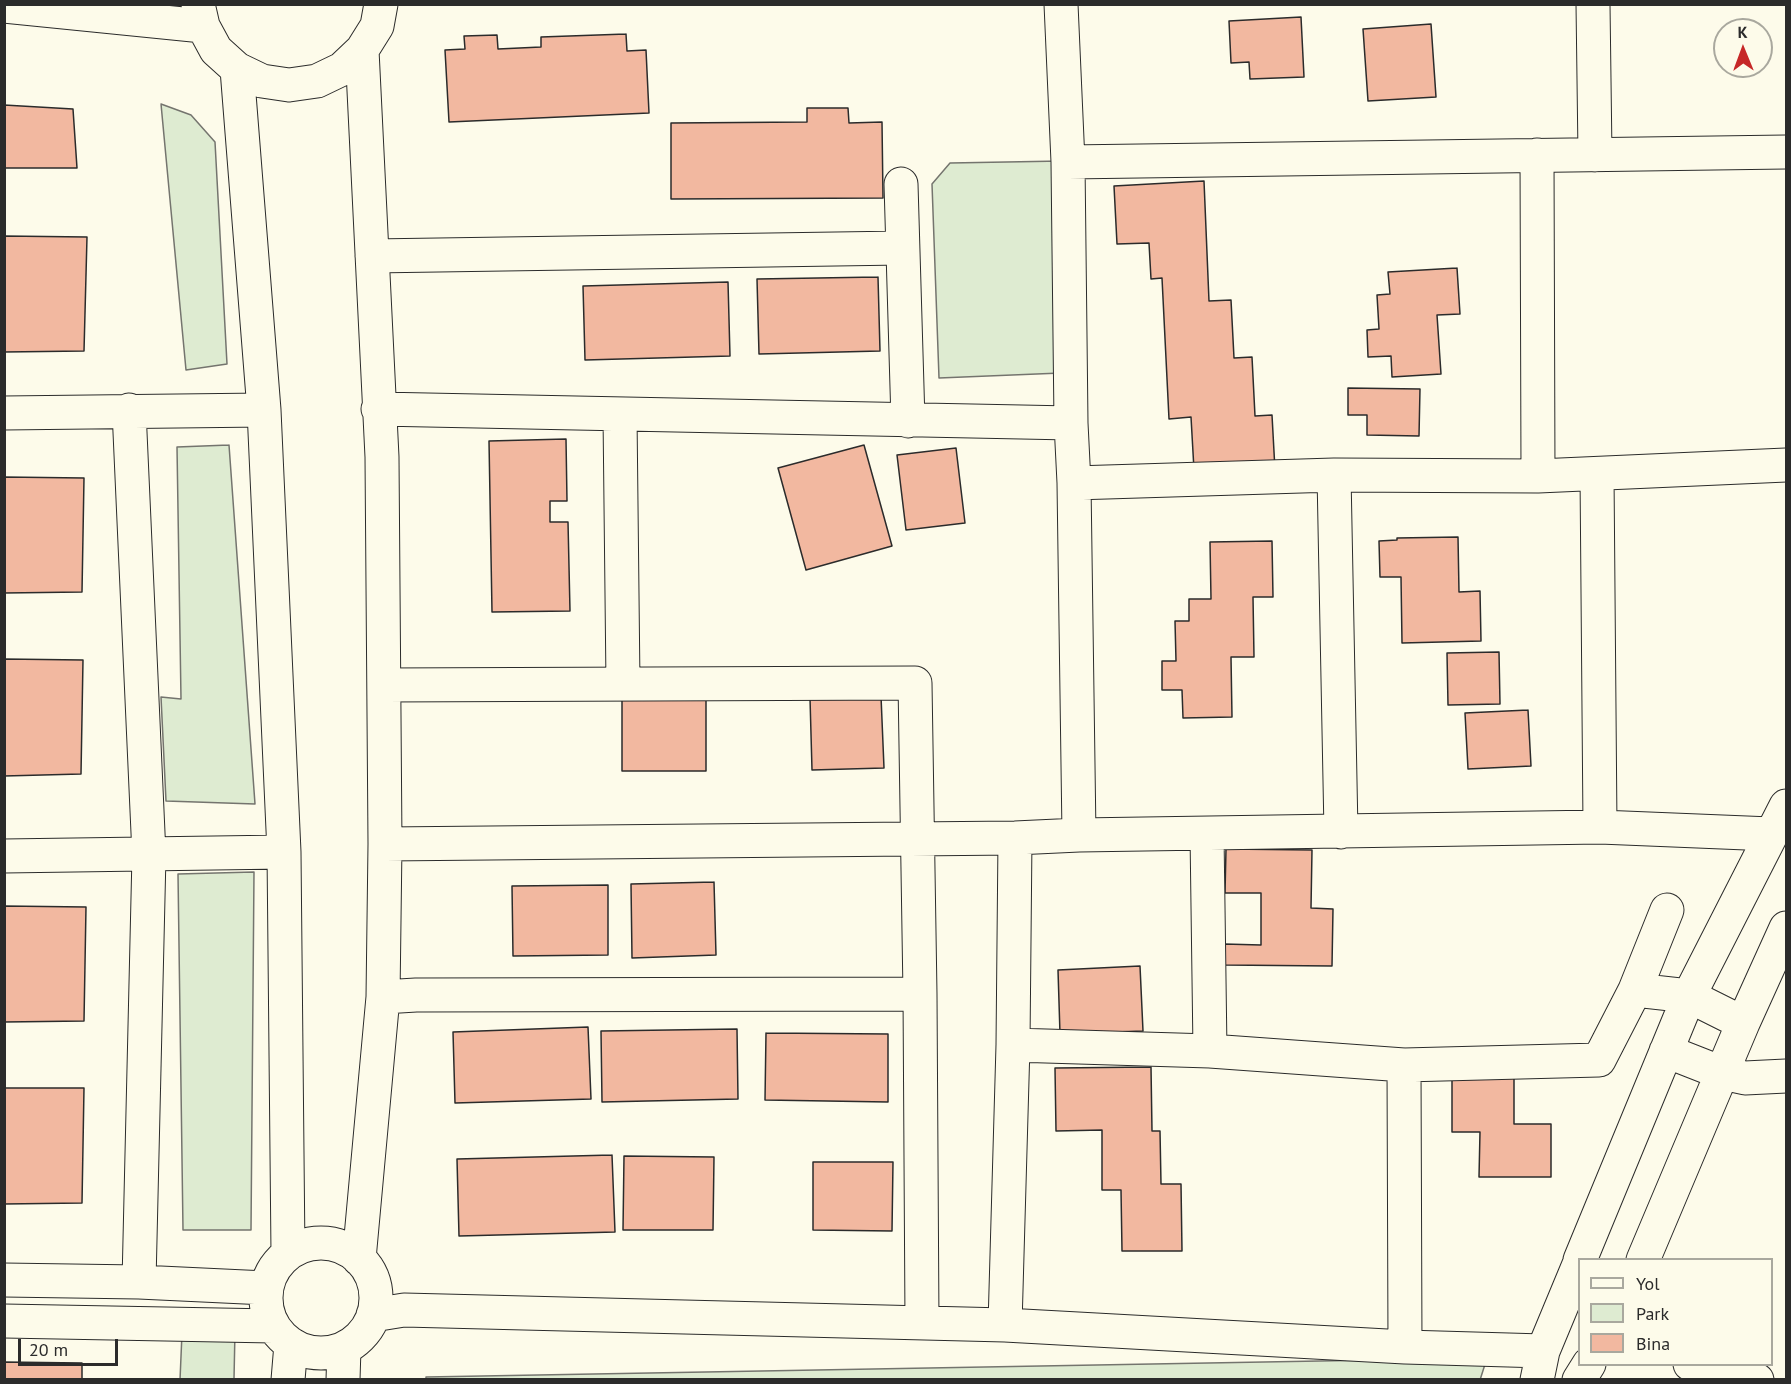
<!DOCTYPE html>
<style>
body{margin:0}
#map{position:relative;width:1791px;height:1384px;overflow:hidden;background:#fdfbea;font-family:"PT Sans",sans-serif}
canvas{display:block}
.frame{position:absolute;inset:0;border:6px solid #2b2b2b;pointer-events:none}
.legend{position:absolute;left:1578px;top:1258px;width:195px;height:108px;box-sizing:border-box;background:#fdfbea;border:2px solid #a9a89e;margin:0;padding:8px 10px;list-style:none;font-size:18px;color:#2b2b2b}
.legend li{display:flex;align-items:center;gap:12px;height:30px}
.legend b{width:30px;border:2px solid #a9a89e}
.north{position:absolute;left:1713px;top:18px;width:60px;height:60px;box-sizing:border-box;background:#fdfbea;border:2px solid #a9a89e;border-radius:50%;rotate:359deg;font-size:16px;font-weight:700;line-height:24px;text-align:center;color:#2b2b2b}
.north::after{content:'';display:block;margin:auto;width:21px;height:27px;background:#c62828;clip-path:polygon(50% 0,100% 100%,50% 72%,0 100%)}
.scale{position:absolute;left:18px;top:1339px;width:100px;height:27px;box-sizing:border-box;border:3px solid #2b2b2b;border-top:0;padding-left:8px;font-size:18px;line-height:21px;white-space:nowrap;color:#2b2b2b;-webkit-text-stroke:4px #fdfbea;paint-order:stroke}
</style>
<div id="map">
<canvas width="1791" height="1384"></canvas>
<div class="frame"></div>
<ul class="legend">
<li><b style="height:8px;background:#fdfbea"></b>Yol</li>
<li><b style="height:16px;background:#deebd1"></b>Park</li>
<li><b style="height:16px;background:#f2b8a0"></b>Bina</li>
</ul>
<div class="north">K</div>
<div class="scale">20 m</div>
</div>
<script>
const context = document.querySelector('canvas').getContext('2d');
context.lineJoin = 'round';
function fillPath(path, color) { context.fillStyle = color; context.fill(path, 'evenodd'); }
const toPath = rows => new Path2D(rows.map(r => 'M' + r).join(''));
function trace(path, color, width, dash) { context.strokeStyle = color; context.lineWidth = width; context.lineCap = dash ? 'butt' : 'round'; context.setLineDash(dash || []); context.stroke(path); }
const green = toPath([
 [161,104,191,115,215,142,227,364,186,370,161,104],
 [1062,161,1061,373,939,378,932,184,950,163,1062,161],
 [229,445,255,804,166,801,161,697,181,699,177,447,229,445],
 [254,872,251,1230,183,1230,178,874,254,872],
 [235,1331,234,1379,180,1380,182,1333,235,1331],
 [1487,1358,1480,1380,426,1380,426,1377,1487,1358]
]);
fillPath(green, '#deebd1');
trace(green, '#74746e', 1.5);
const building = toPath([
 [1301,17,1304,77,1250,79,1249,62,1231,63,1229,21,1301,17],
 [1431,24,1436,97,1368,101,1363,29,1431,24],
 [626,34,627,51,646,50,649,113,449,122,445,50,465,49,464,36,497,35,498,49,541,47,541,37,626,34],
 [4,105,73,109,77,168,4,168,4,105],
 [807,108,848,108,849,123,882,122,883,198,671,199,671,123,807,122,807,108],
 [1204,181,1209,301,1231,300,1234,358,1252,357,1255,416,1272,415,1275,470,1194,470,1191,417,1169,419,1162,278,1151,279,1149,243,1117,244,1114,186,1204,181],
 [4,236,87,237,84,351,4,352,4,236],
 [1457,268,1460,314,1437,315,1441,374,1392,377,1391,356,1368,357,1367,330,1379,329,1377,295,1390,294,1388,272,1457,268],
 [878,277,880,351,759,354,757,279,878,277],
 [728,282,730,356,585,360,583,286,728,282],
 [1348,388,1420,389,1419,436,1367,435,1367,415,1348,415,1348,388],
 [566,439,567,501,550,501,550,522,568,522,570,611,492,612,489,441,566,439],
 [864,445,892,546,806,570,778,468,864,445],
 [956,448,965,523,906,530,897,455,956,448],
 [4,477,84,478,82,592,4,593,4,477],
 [1458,537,1459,592,1480,591,1481,641,1402,643,1401,577,1380,577,1379,541,1397,540,1397,538,1458,537],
 [1272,541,1273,597,1253,597,1254,657,1231,657,1232,717,1183,718,1182,690,1162,690,1162,661,1176,661,1175,621,1189,621,1189,599,1211,599,1210,542,1272,541],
 [1499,652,1500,704,1448,705,1447,653,1499,652],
 [4,659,83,660,81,774,4,776,4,659],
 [622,694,706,695,706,771,622,771,622,694],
 [881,696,884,768,812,770,810,698,881,696],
 [1528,710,1531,766,1468,769,1465,713,1528,710],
 [1226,849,1312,850,1311,908,1333,909,1332,966,1224,965,1224,944,1261,945,1261,893,1225,893,1226,849],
 [714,882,716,955,632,958,631,884,714,882],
 [608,885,608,955,513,956,512,886,608,885],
 [4,906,86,907,84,1021,4,1022,4,906],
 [1140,966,1143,1031,1060,1034,1058,970,1140,966],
 [588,1027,591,1099,455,1103,453,1032,588,1027],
 [737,1029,738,1099,602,1102,601,1031,737,1029],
 [766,1033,888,1034,888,1102,765,1100,766,1033],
 [1514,1064,1514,1124,1551,1124,1551,1177,1479,1177,1480,1132,1452,1132,1452,1065,1514,1064],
 [1151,1067,1152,1131,1160,1131,1161,1184,1181,1184,1182,1251,1122,1251,1121,1190,1102,1190,1102,1130,1056,1131,1055,1068,1151,1067],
 [4,1088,84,1088,82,1203,4,1204,4,1088],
 [612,1155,615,1232,459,1236,457,1159,612,1155],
 [624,1156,714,1157,713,1230,623,1230,624,1156],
 [813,1162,893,1162,892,1231,813,1230,813,1162],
 [4,1362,82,1363,82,1380,4,1380,4,1362]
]);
fillPath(building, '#f2b8a0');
trace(building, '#2b2b2b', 1.5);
const minor = toPath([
 [198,4,203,26,216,50,237,69,262,81,289,85,317,81,342,69,362,50,377,26,381,4],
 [1061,4,1068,162,1071,423,1074,483,1079,835],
 [1593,4,1595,155],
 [4,6,203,26],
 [237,69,264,410,284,852,288,1254],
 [1537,155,1538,476],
 [1068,162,1786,152],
 [901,184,908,421],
 [372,256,902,248],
 [378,409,1071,423],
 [129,410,149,855,139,1282],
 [4,413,264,410],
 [620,415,623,684],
 [1597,474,1600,827],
 [1334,475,1341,832],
 [1074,483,1334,475,1538,476,1786,465],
 [384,685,915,683,920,994,922,1323],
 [1207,834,1210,1051],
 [385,844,1015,838,1079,835,1600,827,1771,834],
 [4,856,284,852],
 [1635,990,1667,910],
 [383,997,416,995,920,994],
 [1013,1045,1210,1051,1404,1065,1599,1060,1635,990,1689,996,1743,1023],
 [1666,1051,1722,1073,1745,1078,1786,1076],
 [1404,1065,1405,1347],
 '266 1298a55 55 0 1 1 110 0a55 55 0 1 1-110 0Z',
 [359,1259,383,997,385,844,382,457,362,50],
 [1580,1260,1689,996,1786,806],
 [1643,1260,1743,1023,1786,928],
 [4,1280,139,1282,266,1288],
 [373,1315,404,1310,1005,1325,1405,1347,1543,1351],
 [4,1321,273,1326],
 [1005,1325,1013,1045,1015,838],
 [1690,1364,1757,1380],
 [288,1380,291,1344],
 [343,1380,344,1348],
 [1537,1380,1543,1351,1580,1262],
 [1579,1380,1589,1364]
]);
trace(minor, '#2b2b2b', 35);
trace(minor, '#fdfbea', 33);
</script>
